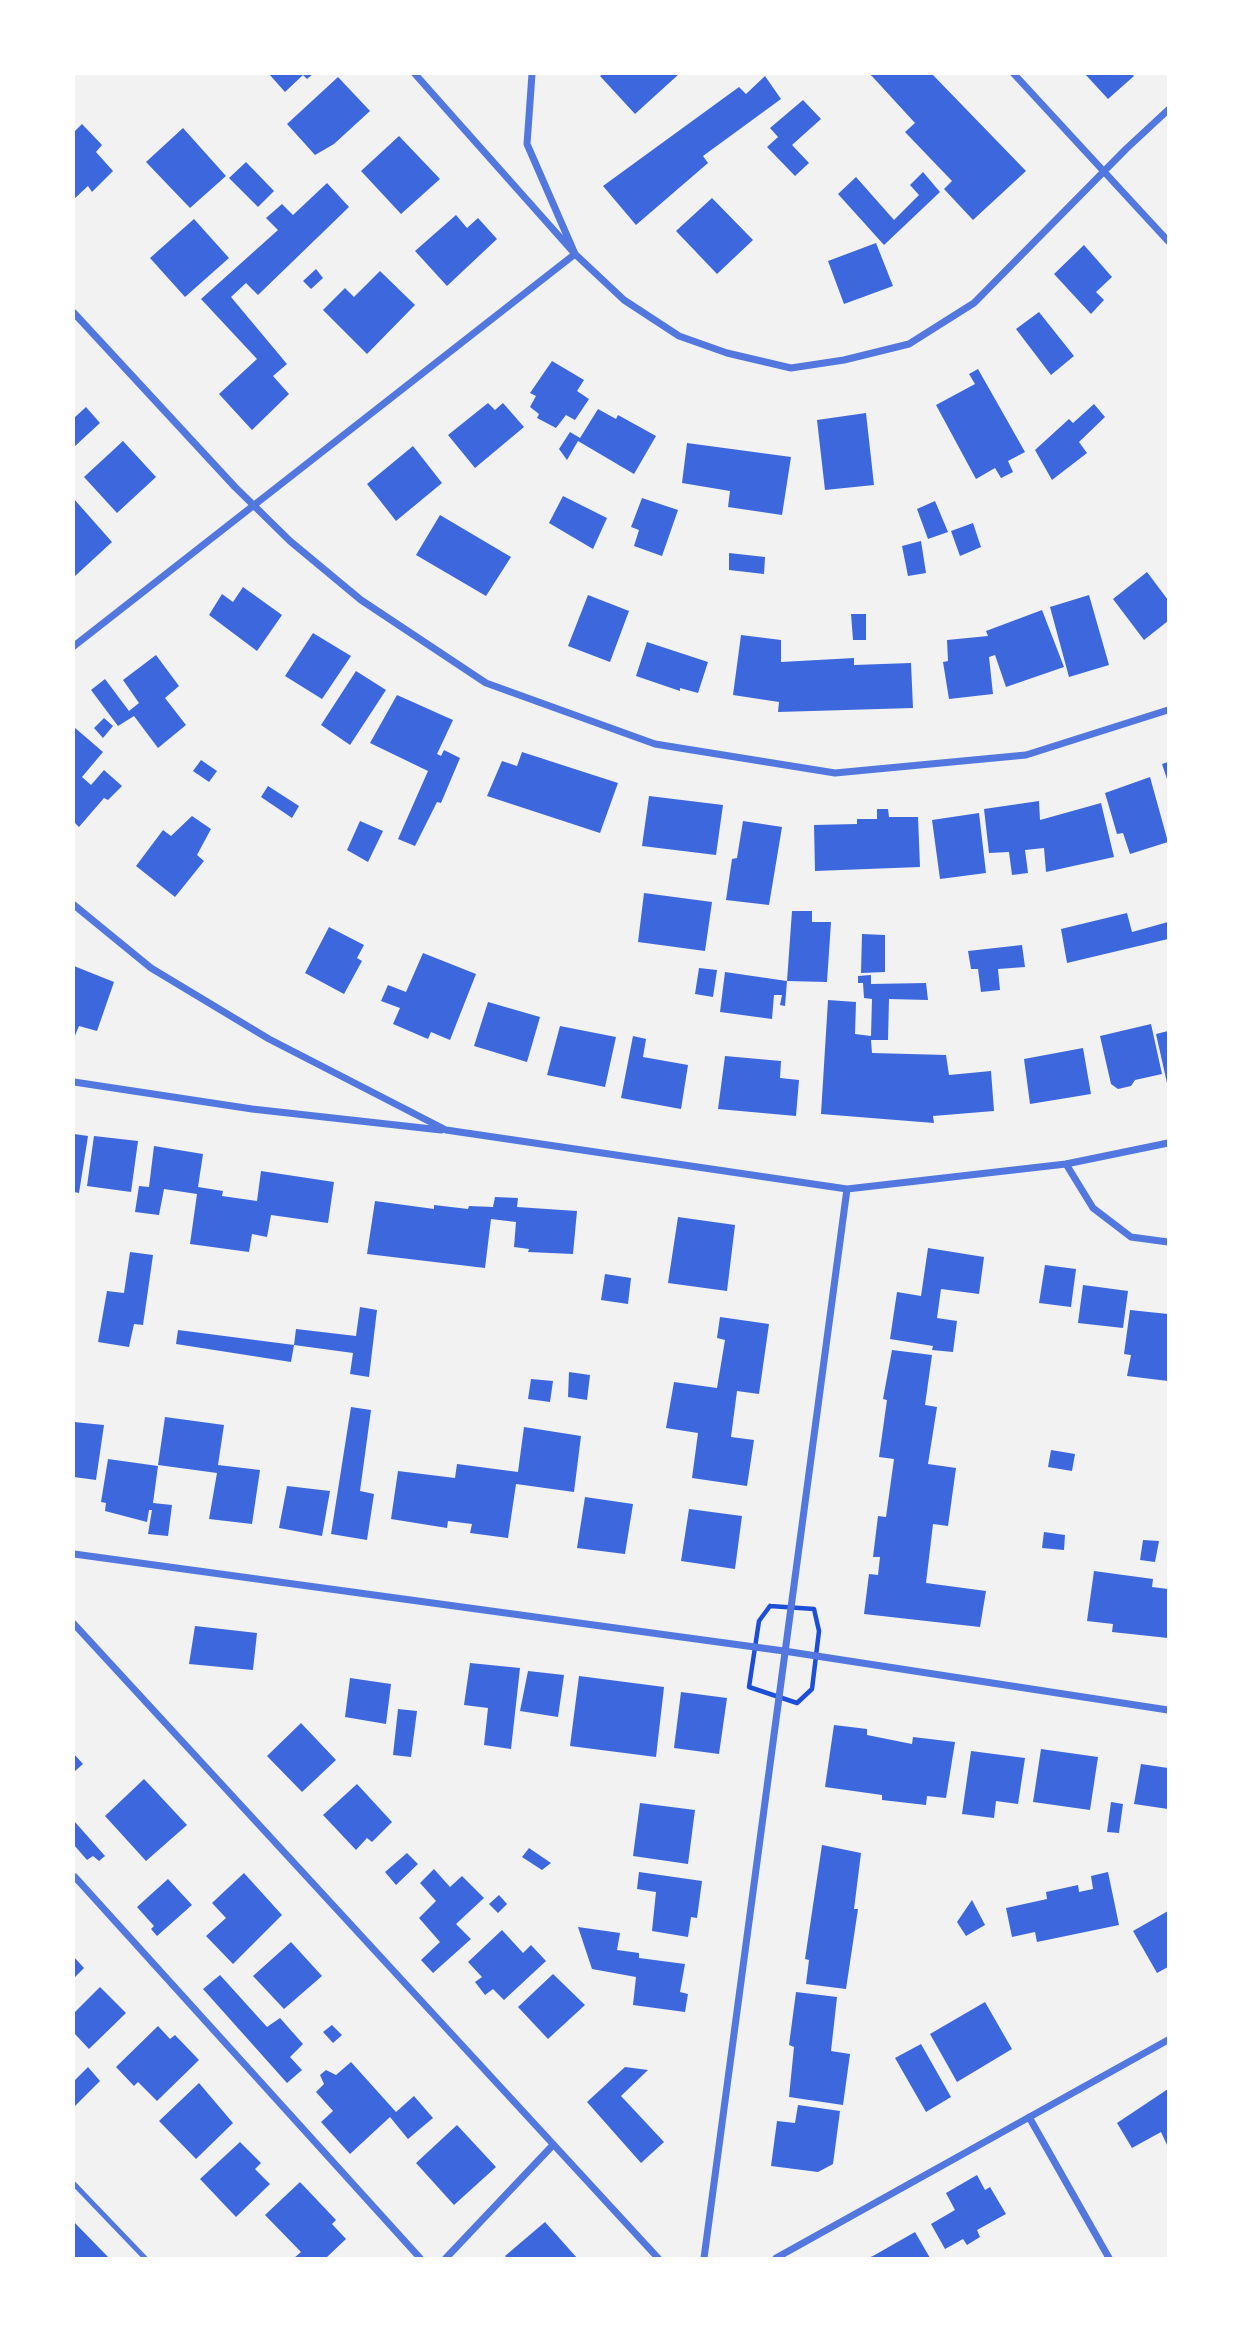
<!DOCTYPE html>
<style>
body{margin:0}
#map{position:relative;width:1242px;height:2332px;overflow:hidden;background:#f2f2f2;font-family:Mulish,sans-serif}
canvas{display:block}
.frame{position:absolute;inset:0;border:75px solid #fff;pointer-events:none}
</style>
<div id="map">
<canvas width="1242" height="2332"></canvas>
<div class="frame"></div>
</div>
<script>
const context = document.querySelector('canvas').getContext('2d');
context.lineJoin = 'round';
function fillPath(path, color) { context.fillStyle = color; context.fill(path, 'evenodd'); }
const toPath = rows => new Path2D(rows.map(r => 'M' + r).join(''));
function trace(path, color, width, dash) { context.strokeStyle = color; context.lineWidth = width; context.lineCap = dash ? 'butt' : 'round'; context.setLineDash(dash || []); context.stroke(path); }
fillPath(toPath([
 [269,74,313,74,307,79,303,75,285,92],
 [603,74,679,74,635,114,600,76],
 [870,74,932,74,1026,171,973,220,944,189,952,181,905,132,915,123],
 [1085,74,1132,74,1134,76,1108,99],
 [765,76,781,99,703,156,708,163,636,225,603,186,739,87,746,94],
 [338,77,370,111,334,144,315,155,287,124],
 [803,100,821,119,792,145,809,163,795,176,767,147,778,137,770,128],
 [82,124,102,145,96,152,113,171,92,192,88,186,74,199,74,132],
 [183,128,226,176,190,208,146,162],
 [399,136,440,179,401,214,361,171],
 [246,162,274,191,258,207,229,178],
 [923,172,940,192,884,245,838,194,856,177,894,220,919,195,910,185],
 [327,183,349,207,258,295,246,283,231,297,287,364,273,376,289,394,252,430,219,394,257,359,201,299,278,230,266,218,282,204,293,215],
 [712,198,753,240,717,274,676,231],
 [456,215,467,228,478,218,497,239,447,286,415,251],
 [194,219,229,258,185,297,150,258],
 [876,243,893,286,844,304,828,261],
 [1084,245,1112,277,1096,292,1104,300,1091,314,1054,274],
 [316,269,323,278,311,289,303,281],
 [380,271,415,305,367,354,323,310,345,288,354,297],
 [1039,312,1074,356,1051,375,1016,329],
 [552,361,584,380,577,391,589,399,575,420,566,415,556,428,537,418,539,414,530,407,536,396,530,393],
 [978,369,1025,452,1008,461,1013,472,1001,478,995,468,976,479,936,405,975,384,969,374],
 [488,403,495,410,503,403,524,427,475,468,448,435],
 [1094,404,1105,417,1079,442,1087,453,1052,480,1035,450,1069,419,1073,423],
 [86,407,100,423,74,447,74,418],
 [598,409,616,419,618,415,656,436,634,474,578,441,567,460,559,449,570,432,580,438],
 [866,413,874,485,825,490,817,420],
 [123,441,156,477,117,513,84,477],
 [687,443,791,457,782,515,728,507,730,491,682,483],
 [413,446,442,483,396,521,367,484],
 [563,496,607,518,593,549,549,523],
 [642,498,678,510,662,556,634,546,639,530,631,527],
 [74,499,112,542,74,577],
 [935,501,948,532,928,539,917,509],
 [440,515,511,557,486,596,416,555],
 [973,523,981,547,960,556,951,531],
 [921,541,926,573,908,576,902,546],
 [729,553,765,557,764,574,729,570],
 [1147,572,1168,600,1168,621,1144,640,1113,599],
 [243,587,282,615,257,651,209,615,222,594,233,602],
 [588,595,629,611,610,662,568,646],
 [1089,595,1109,665,1069,677,1050,607],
 [1042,610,1064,667,1006,687,995,655,989,657,993,694,949,699,943,662,948,661,947,640,988,636,986,631],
 [851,614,866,614,866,640,853,640],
 [313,633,351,656,322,699,285,676],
 [741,635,781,640,781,662,854,658,854,665,911,663,913,708,778,712,779,702,733,695],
 [647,642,708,662,698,693,680,688,680,691,636,676],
 [156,655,179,686,165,698,186,725,158,748,134,716,118,726,91,690,105,679,129,711,139,703,123,680],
 [356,671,386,690,350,745,321,725],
 [397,695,453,720,437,754,441,756,444,750,460,758,441,803,437,802,415,846,398,839,428,771,370,743],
 [104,718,113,726,103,738,94,728],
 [74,727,103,752,82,777,91,785,104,770,122,786,108,800,104,798,79,827,74,822],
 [522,752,618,783,600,833,487,796,502,761,517,766],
 [201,760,217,771,209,782,193,771],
 [1168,762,1168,782,1162,764],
 [1150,777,1168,842,1130,854,1123,833,1117,834,1105,793],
 [268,786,299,806,292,818,261,797],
 [649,796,723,805,716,855,642,846],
 [1039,801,1040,820,1101,803,1114,857,1046,872,1044,848,1025,850,1028,873,1012,875,1009,852,989,853,984,809],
 [877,809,888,809,889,817,918,817,920,867,815,871,814,825,857,824,857,819,877,819],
 [979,813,986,873,940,879,932,820],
 [192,816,211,829,197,855,204,861,175,897,136,866,163,830,171,836],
 [360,821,383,831,368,862,347,850],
 [743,821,782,827,769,905,726,900,732,859,737,858],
 [644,893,712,902,705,951,638,942],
 [792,911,812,911,812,922,831,922,827,982,787,981],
 [1127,913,1132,932,1168,922,1168,939,1067,963,1061,929],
 [329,927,364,945,357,958,362,961,344,994,305,973],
 [862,934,885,935,885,972,861,973],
 [1022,945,1025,967,998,969,1000,990,981,992,978,969,971,969,968,951],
 [423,953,476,974,450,1040,431,1032,428,1039,393,1024,400,1008,381,1001,388,985,406,992],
 [74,966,114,982,97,1031,79,1026,74,1038],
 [699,968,717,970,713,997,695,994],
 [725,972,787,981,785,1006,780,1005,782,995,774,995,772,1019,720,1012],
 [871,975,871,984,926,983,928,1000,889,999,888,1040,871,1040,872,1053,946,1055,949,1075,991,1071,994,1111,933,1116,934,1123,821,1114,828,1000,856,1002,855,1034,871,1036,872,999,864,998,863,983,858,983,858,976],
 [488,1002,540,1017,527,1062,474,1046],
 [1151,1024,1162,1074,1135,1080,1131,1086,1118,1089,1111,1084,1100,1036],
 [560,1026,616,1037,605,1087,547,1075],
 [1168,1031,1168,1083,1167,1083,1156,1034],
 [633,1036,646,1039,643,1057,688,1065,681,1109,621,1098],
 [1083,1048,1091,1094,1030,1104,1024,1059],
 [725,1056,781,1061,780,1078,799,1080,796,1116,718,1109],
 [74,1134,88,1136,79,1193,74,1192],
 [94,1136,138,1141,131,1192,87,1186],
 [154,1146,203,1154,198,1187,223,1191,222,1196,257,1201,261,1171,334,1182,328,1223,271,1215,267,1237,252,1234,249,1252,190,1244,197,1194,164,1189,159,1215,135,1212,139,1186,149,1187],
 [495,1197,518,1198,517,1207,577,1211,573,1254,528,1252,529,1249,514,1247,516,1222,491,1219,485,1268,367,1254,375,1201,434,1209,434,1205,468,1209,469,1206,493,1207],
 [678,1217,735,1225,727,1291,668,1283],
 [928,1248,984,1257,979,1294,941,1289,937,1318,957,1321,953,1352,932,1350,933,1346,890,1339,897,1292,921,1296],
 [130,1252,153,1255,143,1325,134,1324,129,1347,98,1342,107,1291,124,1293],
 [1045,1265,1076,1269,1071,1307,1039,1303],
 [605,1274,631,1278,628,1304,601,1300],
 [1083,1285,1128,1291,1123,1328,1078,1323],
 [360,1307,377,1310,369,1377,350,1374,353,1353,294,1345,291,1362,176,1344,178,1330,294,1345,296,1329,356,1336],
 [1130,1310,1168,1314,1168,1381,1127,1376,1131,1355,1124,1354],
 [720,1317,769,1324,759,1394,737,1391,731,1437,754,1440,747,1486,692,1478,698,1433,666,1428,674,1382,717,1388,725,1340,717,1338],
 [892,1350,932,1355,925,1405,937,1407,928,1464,956,1468,948,1526,933,1524,926,1583,986,1591,980,1627,864,1614,869,1574,878,1575,880,1557,873,1557,878,1516,886,1517,894,1459,879,1457,887,1400,883,1399],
 [569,1372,590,1375,587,1400,568,1397],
 [531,1379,553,1381,550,1402,528,1399],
 [351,1407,371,1410,360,1491,374,1494,367,1540,331,1534],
 [165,1417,224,1425,218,1465,260,1470,252,1524,209,1519,217,1473,158,1465],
 [74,1422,104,1425,96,1480,74,1477],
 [524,1427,581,1436,574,1492,516,1484,508,1538,470,1533,472,1524,448,1521,447,1528,391,1519,398,1471,455,1478,457,1464,518,1472],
 [1051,1450,1075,1454,1072,1471,1048,1467],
 [108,1459,158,1466,153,1503,172,1505,168,1536,148,1534,152,1510,149,1510,147,1522,105,1511,106,1503,101,1502],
 [287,1486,330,1491,322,1536,279,1528],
 [585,1497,633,1504,625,1554,577,1548],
 [689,1509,742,1516,735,1569,681,1561],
 [1044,1532,1065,1535,1064,1550,1042,1548],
 [1143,1540,1159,1541,1155,1562,1140,1560],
 [1094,1571,1153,1579,1152,1587,1168,1589,1168,1638,1112,1632,1113,1624,1087,1621],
 [195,1626,257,1633,253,1670,189,1664],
 [470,1663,520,1668,511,1749,484,1745,488,1708,464,1705],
 [528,1671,564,1675,558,1717,520,1711],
 [579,1676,664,1687,656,1757,570,1746],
 [350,1678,391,1684,386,1724,345,1717],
 [681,1692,727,1698,719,1754,674,1748],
 [398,1709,417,1711,411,1757,393,1755],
 [301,1723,336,1760,302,1792,267,1756],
 [834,1725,867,1729,867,1735,912,1744,913,1737,955,1742,946,1798,927,1796,926,1805,882,1800,882,1795,825,1787],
 [1041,1749,1098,1757,1090,1810,1033,1802],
 [971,1751,1025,1758,1018,1804,996,1801,994,1818,962,1814],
 [74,1754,83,1764,74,1772],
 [1141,1764,1168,1768,1168,1809,1134,1804],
 [144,1779,187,1825,146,1861,105,1816],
 [357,1784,392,1822,372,1842,367,1838,356,1850,323,1815],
 [1111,1802,1123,1804,1119,1833,1107,1832],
 [640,1803,695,1810,688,1864,633,1856],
 [75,1822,105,1856,99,1861,93,1856,87,1860,74,1845],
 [822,1845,861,1853,854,1909,858,1909,846,1989,806,1984,809,1960,805,1959],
 [529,1848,551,1863,542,1870,522,1857],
 [407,1853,418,1864,396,1885,385,1872],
 [434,1869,450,1887,462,1876,484,1898,456,1924,471,1939,433,1973,421,1960,440,1942,419,1918,436,1901,420,1883],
 [639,1872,702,1881,697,1918,691,1917,688,1937,652,1931,656,1892,637,1889],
 [1108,1872,1119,1925,1037,1942,1035,1932,1012,1937,1006,1908,1047,1899,1046,1892,1078,1885,1079,1892,1093,1889,1091,1876],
 [244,1873,282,1915,233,1964,206,1936,226,1918,212,1903],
 [168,1879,192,1905,157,1936,151,1929,154,1926,137,1907],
 [499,1895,507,1904,498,1913,489,1904],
 [972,1900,985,1925,966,1936,957,1922],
 [1168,1911,1168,1967,1157,1973,1133,1931],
 [578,1927,620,1933,617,1950,639,1953,639,1958,685,1964,680,1992,688,1994,685,2012,633,2005,636,1977,592,1969],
 [502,1930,523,1953,531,1945,546,1961,504,2000,493,1989,485,1995,475,1982,482,1977,468,1962],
 [291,1942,322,1976,284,2009,253,1976],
 [74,1957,84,1968,74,1978],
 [553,1974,585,2005,548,2039,518,2007],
 [220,1975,267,2027,280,2018,303,2044,290,2057,302,2070,287,2083,203,1989],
 [100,1987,126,2013,89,2049,74,2033,74,2013],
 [796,1992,837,1997,831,2051,850,2054,843,2105,789,2097,794,2047,789,2045],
 [985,2002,1012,2049,957,2082,930,2034],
 [332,2025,342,2035,333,2043,323,2032],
 [158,2026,170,2039,175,2035,199,2060,157,2101,138,2082,134,2086,116,2067],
 [921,2044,951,2097,926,2112,895,2058],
 [351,2062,396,2112,414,2096,433,2118,408,2139,390,2117,350,2154,321,2122,333,2111,316,2092,324,2084,320,2075,326,2070,336,2075],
 [88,2067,100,2081,74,2107,74,2081],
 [625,2067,648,2070,621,2096,664,2142,641,2163,587,2102],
 [199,2083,233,2123,196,2159,159,2121],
 [1168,2089,1168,2147,1161,2132,1132,2148,1117,2123],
 [798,2105,840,2111,833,2164,818,2172,771,2166,777,2121,795,2123],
 [457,2125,496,2167,454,2205,416,2163],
 [240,2142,261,2163,255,2169,270,2184,236,2217,200,2179],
 [977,2175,985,2190,990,2187,1006,2214,977,2230,980,2237,967,2245,963,2239,945,2249,931,2224,955,2210,946,2193],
 [300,2182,336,2220,332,2224,346,2239,327,2257,328,2258,294,2258,301,2252,265,2215],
 [74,2222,109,2258,74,2258],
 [545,2222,577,2258,507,2258,505,2256],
 [915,2232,930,2258,868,2258,873,2256]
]), '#3d67dc');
trace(toPath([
 [770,1606,814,1609,819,1631,812,1689,797,1703,749,1687,759,1621,770,1606]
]), '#1d4ed8', 4.5);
trace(toPath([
 [74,2184,145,2258]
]), '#5277de', 5);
trace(toPath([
 [532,74,527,144,575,254,624,300,679,336,727,353,791,368,844,360,909,344,974,303,1126,149,1168,110],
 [1014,74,1168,241],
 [74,313,235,487,290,541,361,600,486,683,655,744,835,773,1026,755,1168,710],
 [74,646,575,254,415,74],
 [74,905,151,968,269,1039,446,1130,847,1189,1066,1164,1168,1143],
 [74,1082,252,1109,441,1130],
 [1066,1164,1093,1208,1131,1237,1168,1242],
 [74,1554,784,1651,1168,1710],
 [74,1624,658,2258],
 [75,1877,420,2258],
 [1029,2117,1109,2258],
 [446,2258,553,2145],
 [704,2258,847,1189],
 [776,2258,1168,2040]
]), '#5277de', 7);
</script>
